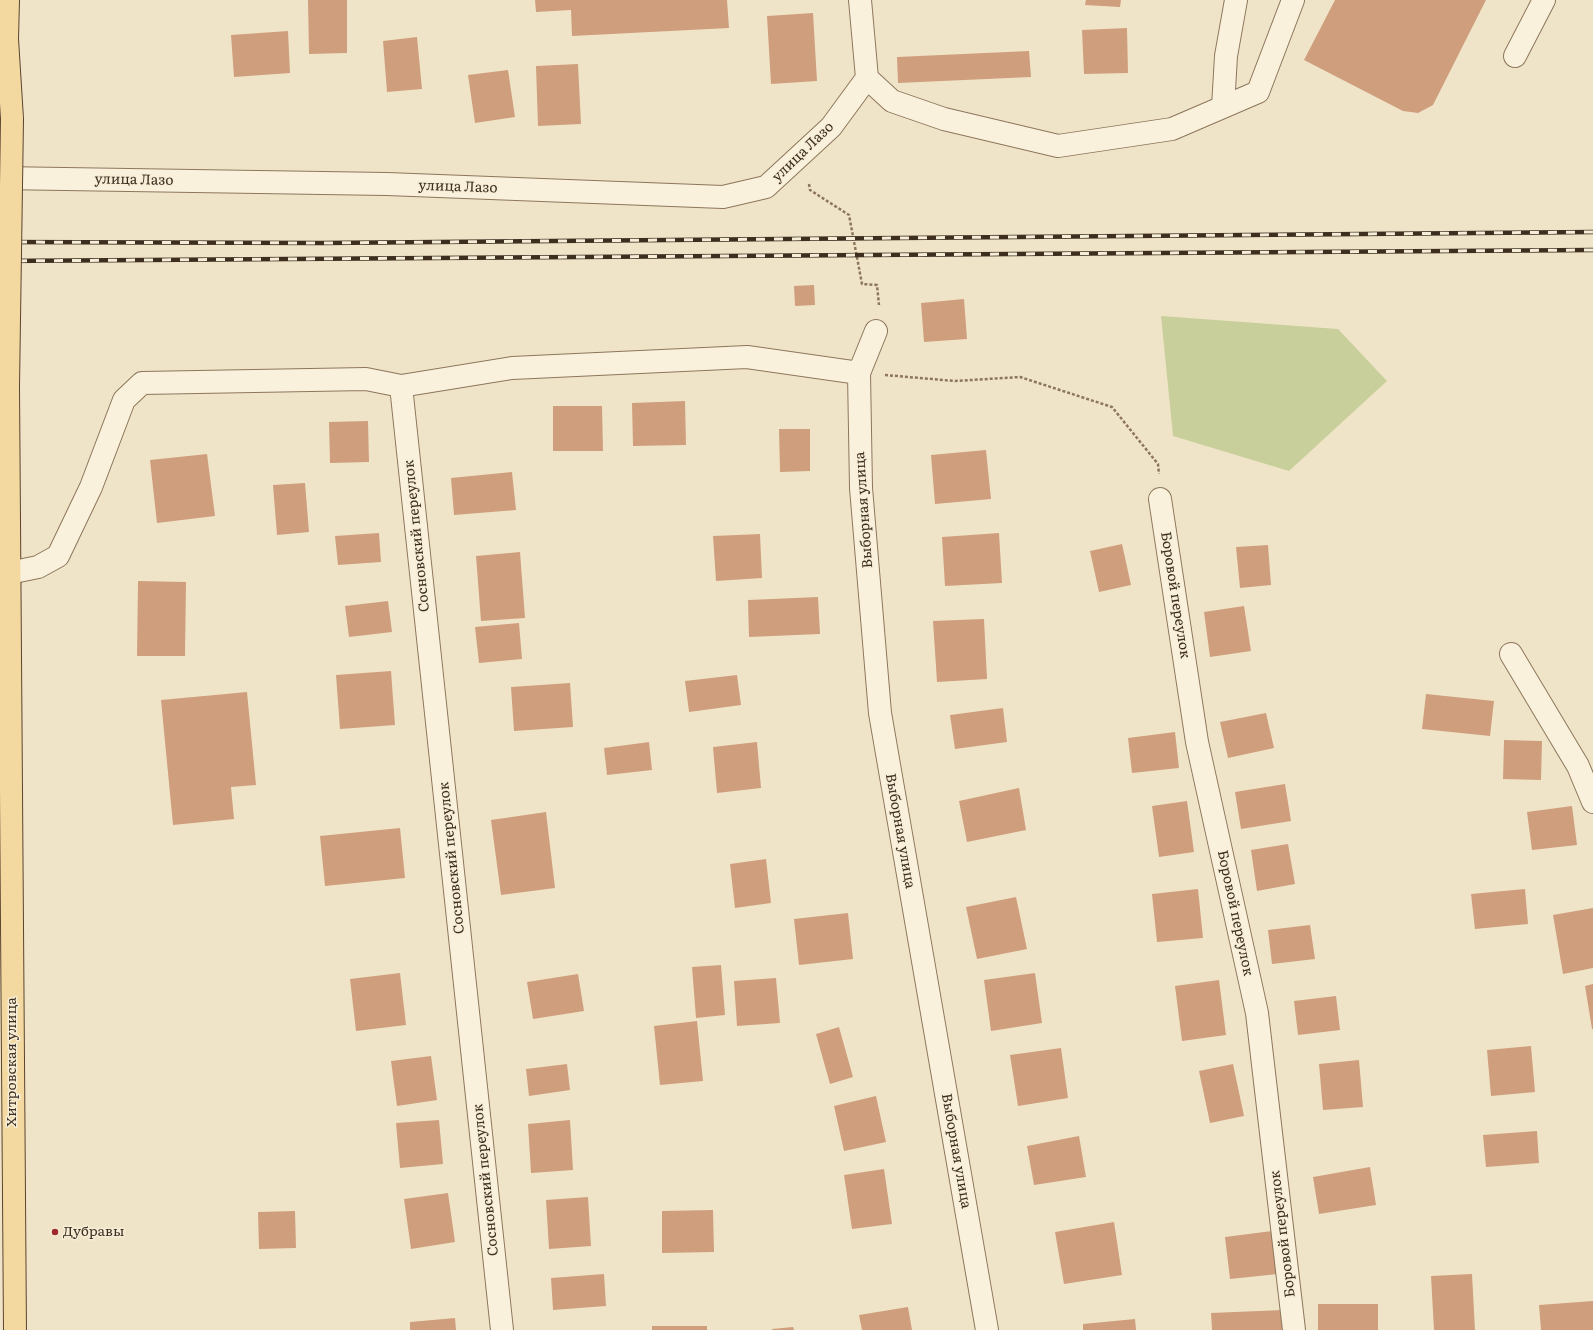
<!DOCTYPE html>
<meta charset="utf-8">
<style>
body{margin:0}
canvas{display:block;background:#f0e4c8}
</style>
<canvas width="1593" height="1330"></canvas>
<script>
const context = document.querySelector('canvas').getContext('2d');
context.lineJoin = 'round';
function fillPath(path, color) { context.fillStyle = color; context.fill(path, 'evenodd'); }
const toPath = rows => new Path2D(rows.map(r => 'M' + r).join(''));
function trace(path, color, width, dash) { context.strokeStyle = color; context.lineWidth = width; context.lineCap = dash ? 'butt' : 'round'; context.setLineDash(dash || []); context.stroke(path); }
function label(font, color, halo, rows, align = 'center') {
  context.font = font + ' Literata,serif'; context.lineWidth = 3; context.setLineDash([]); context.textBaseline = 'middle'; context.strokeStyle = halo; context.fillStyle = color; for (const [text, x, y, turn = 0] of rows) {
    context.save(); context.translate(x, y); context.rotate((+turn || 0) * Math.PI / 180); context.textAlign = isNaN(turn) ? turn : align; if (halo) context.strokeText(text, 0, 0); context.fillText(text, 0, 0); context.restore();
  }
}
fillPath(toPath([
 [1161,316,1338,329,1387,381,1289,471,1173,436]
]), '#c9cf9b');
fillPath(toPath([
 [308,0,347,0,347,53,309,54],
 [535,0,727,0,729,28,572,36,571,10,536,12],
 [1086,0,1121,0,1120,7,1085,5],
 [1335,0,1486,0,1433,105,1418,113,1403,111,1304,60],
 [813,13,817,81,771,84,767,16],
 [1127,28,1128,73,1084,74,1082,30],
 [288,31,290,73,234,77,231,35],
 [417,37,422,89,387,92,383,41],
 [1029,51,1031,77,898,83,897,57],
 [578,64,581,124,538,126,536,66],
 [508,70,515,117,475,123,468,75],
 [814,285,815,305,795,306,794,286],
 [964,299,967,339,924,342,921,303],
 [685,401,686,445,633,446,632,403],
 [553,406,602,406,603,451,553,451],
 [368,421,369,462,330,463,329,422],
 [779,429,810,429,810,471,780,472],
 [986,450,991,499,935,504,931,455],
 [207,454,215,516,157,523,150,460],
 [512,472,516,510,454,515,451,478],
 [305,483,309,532,277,535,273,485],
 [379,533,381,562,338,565,335,536],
 [999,533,1002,583,945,586,942,537],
 [760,534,762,578,716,581,713,536],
 [1122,544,1131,585,1099,592,1090,551],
 [1268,545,1271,585,1240,588,1236,547],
 [520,552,525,618,481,621,476,556],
 [138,581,186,582,185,656,137,656],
 [818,597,820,634,749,637,748,600],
 [388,601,392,632,349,637,345,606],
 [1244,606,1251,651,1210,657,1204,612],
 [984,619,987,679,937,682,933,621],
 [519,623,522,659,479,663,475,627],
 [391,671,395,725,340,729,336,675],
 [737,675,741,705,689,712,685,681],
 [570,683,573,727,514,731,511,687],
 [247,692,256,785,231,787,234,819,173,825,161,700],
 [1426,694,1494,701,1490,736,1422,729],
 [1003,708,1007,742,955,749,950,715],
 [1266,713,1274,748,1228,758,1220,722],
 [1175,732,1179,768,1132,773,1128,738],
 [1504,740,1542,741,1541,780,1503,779],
 [649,742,652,770,607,775,604,748],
 [757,742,761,788,717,793,713,747],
 [1285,784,1291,821,1241,829,1235,792],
 [1019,788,1026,830,967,842,959,801],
 [1187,801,1194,852,1159,857,1152,806],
 [1572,806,1577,845,1532,850,1527,812],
 [546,812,555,888,501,895,491,820],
 [400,828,405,878,325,886,320,836],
 [1288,844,1295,884,1257,891,1251,850],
 [766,859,771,903,735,908,730,864],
 [1198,889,1203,938,1157,942,1152,894],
 [1525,889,1528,924,1475,929,1471,894],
 [1016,897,1027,949,977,959,966,907],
 [1593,908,1593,968,1563,974,1553,915],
 [848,913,853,959,799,965,794,919],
 [1310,925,1315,959,1272,964,1268,930],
 [721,965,725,1015,696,1018,692,967],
 [400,973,406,1025,356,1031,350,979],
 [1035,973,1042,1023,991,1031,984,980],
 [578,974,584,1011,533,1019,527,982],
 [776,978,780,1023,737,1026,734,981],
 [1219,980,1226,1035,1182,1041,1175,986],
 [1593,984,1593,1029,1592,1029,1585,986],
 [1336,996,1340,1030,1298,1035,1294,1001],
 [697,1021,703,1081,660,1085,654,1026],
 [839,1027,853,1077,830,1084,816,1034],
 [1531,1046,1535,1092,1491,1096,1487,1050],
 [1061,1048,1068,1098,1018,1106,1010,1055],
 [431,1056,437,1100,397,1106,391,1061],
 [1359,1060,1363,1107,1323,1110,1319,1064],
 [567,1064,570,1090,529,1096,526,1069],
 [1233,1064,1244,1116,1210,1123,1199,1071],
 [876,1096,886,1142,844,1151,834,1106],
 [439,1120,443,1164,400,1168,396,1123],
 [570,1120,573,1170,531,1173,528,1124],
 [1537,1131,1539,1163,1486,1167,1483,1135],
 [1079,1136,1086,1177,1034,1185,1027,1146],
 [1370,1167,1376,1205,1319,1214,1313,1177],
 [884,1169,892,1224,852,1229,844,1175],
 [448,1193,455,1242,411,1249,404,1199],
 [588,1197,591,1246,549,1249,546,1200],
 [713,1210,714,1252,662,1253,662,1211],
 [295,1211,296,1248,259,1249,258,1212],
 [1114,1222,1122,1275,1064,1284,1055,1232],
 [1272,1231,1278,1274,1230,1279,1225,1237],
 [604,1274,606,1306,553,1310,551,1278],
 [1472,1274,1475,1330,1434,1330,1431,1276],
 [1593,1301,1593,1330,1541,1330,1539,1305],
 [1318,1304,1378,1304,1378,1330,1318,1330],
 [908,1307,912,1330,862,1330,859,1315],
 [1283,1310,1284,1330,1212,1330,1211,1313],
 [455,1318,456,1330,410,1330,410,1322],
 [1135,1319,1136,1330,1083,1330,1083,1324],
 [652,1326,707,1326,707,1330,652,1330],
 [793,1327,794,1330,772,1330,772,1329]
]), '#cf9f7d');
const minor = toPath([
 [860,0,867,78],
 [1515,56,1544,0],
 [867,78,892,101,944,119,1058,146,1172,129,1258,92,1293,0],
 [1223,107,1226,56,1236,0],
 [0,178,387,184,723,197,766,187,831,127,867,78],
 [876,331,859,373,861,488,880,713,987,1330],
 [401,386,502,1330],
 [1160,499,1197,742,1257,1013,1294,1330],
 [9,573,38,567,58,556,91,487,124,400,142,383,366,379,401,386,512,368,747,357,859,373],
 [1511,654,1578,766,1593,802]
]);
const major = toPath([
 [8,0,7,39,12,119],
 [8,386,15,1330]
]);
trace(minor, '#8d765c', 24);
trace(major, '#5b4430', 24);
trace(toPath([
 [809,184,810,190,849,215,862,284,877,285,879,305],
 [885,375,955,381,1020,377,1112,407,1158,464,1159,474]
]), '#8d765c', 2.5, [3, 2]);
trace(minor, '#faf1dc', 22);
trace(major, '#f3d9a0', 22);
const rail = toPath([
 [0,242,322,243,1593,232],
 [0,261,1593,250]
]);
trace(rail, '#3d2e20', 4.5);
trace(rail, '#f7eed8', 3, [9]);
const majorBridge = toPath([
 [8,386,12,119]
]);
trace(majorBridge, '#5b4430', 24, []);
trace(majorBridge, '#f3d9a0', 22);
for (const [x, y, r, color] of [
 [55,1232,4,"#9e2a2b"]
]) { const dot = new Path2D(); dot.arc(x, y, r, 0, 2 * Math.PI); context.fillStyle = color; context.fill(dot); trace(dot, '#f7eed8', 1.5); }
label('14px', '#3d2e20', '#f7eed8', [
 ["улица Лазо",803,152,-44],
 ["улица Лазо",134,180,1],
 ["улица Лазо",458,187,2],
 ["Выборная улица",864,510,-94],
 ["Сосновский переулок",417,536,-96],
 ["Боровой переулок",1175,595,81],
 ["Выборная улица",900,831,80],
 ["Сосновский переулок",452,858,-96],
 ["Боровой переулок",1235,913,78],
 ["Хитровская улица",12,1062,-90],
 ["Выборная улица",956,1151,80],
 ["Сосновский переулок",486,1180,-96],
 ["Боровой переулок",1283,1234,-97]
]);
label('14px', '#3d2e20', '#f7eed8', [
 ["Дубравы",63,1232]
], 'left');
</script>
